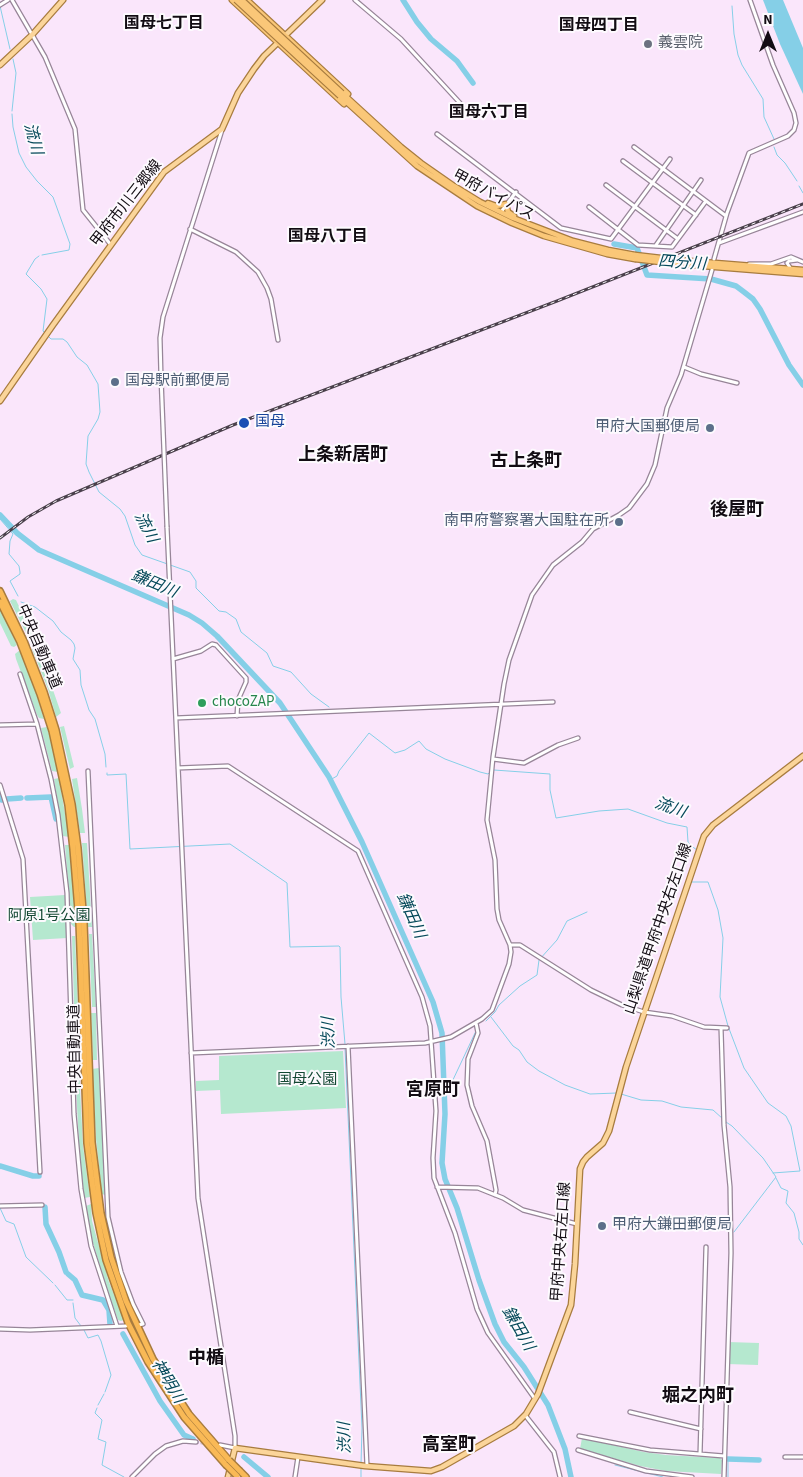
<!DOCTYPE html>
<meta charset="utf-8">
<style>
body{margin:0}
#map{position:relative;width:803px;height:1477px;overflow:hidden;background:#fae6fb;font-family:"Source Sans 3",sans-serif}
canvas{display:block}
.north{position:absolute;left:743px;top:10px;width:50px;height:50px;-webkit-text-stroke:4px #fdfafe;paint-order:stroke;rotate:0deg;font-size:14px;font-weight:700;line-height:20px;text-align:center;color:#120c13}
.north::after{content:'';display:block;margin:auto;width:18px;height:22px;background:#120c13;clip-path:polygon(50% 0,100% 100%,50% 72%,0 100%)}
</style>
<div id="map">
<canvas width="803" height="1477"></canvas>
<div class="north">N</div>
</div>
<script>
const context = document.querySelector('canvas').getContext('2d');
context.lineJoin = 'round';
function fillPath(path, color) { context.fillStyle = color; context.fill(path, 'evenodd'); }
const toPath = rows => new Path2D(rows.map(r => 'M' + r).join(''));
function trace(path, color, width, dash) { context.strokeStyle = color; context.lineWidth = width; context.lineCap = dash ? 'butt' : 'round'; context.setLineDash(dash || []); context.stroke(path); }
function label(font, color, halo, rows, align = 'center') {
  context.font = font + ' "Source Sans 3","Noto Sans JP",sans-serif'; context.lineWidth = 4; context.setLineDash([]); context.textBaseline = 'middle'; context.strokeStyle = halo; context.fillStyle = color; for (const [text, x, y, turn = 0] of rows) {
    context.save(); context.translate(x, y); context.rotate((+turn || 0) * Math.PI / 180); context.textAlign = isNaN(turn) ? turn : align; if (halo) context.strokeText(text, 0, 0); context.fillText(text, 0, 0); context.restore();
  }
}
fillPath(toPath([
 [13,599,16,600,32,634,30,641,10,601],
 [0,607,17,645,14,647,11,646,0,623],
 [38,647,61,713,56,717,48,689,32,649],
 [20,650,35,690,44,719,39,718,37,715,16,659,15,654],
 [64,726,74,767,70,769,60,727],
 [47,727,51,741,58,772,52,771,41,728],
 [59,778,69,837,63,836,54,779],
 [77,778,82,809,85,833,80,833,72,779],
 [82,843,87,843,92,927,88,927],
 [65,845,70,845,76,927,74,927,71,924],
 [65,895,67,938,33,940,30,897],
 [89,934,92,934,96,1007,92,1007],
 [72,936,75,936,78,1008,74,1005],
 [74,1013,78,1013,79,1057,75,1057],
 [91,1013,96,1013,97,1060,93,1060],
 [343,1051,346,1108,221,1114,220,1090,196,1091,196,1081,219,1080,219,1056],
 [75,1068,79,1068,83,1146,90,1197,84,1198,79,1145],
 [99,1068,105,1195,102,1194,96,1139,92,1069],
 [91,1204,92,1221,109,1282,124,1320,121,1321,118,1320,105,1284,91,1236,86,1206],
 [728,1342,759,1343,758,1365,727,1364],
 [582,1438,644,1452,666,1455,720,1458,722,1460,721,1474,666,1471,640,1466,580,1449]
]), '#b5e8cf');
fillPath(toPath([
 [763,0,783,0,803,48,803,94,780,44]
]), '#85cfe7');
trace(toPath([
 [0,6,10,49],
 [732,6,734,34,738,55,742,65,763,99,764,117,774,139],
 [12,111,16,73,13,59],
 [12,114,13,127,19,153,26,167,37,181,53,197,70,244,69,250,42,255],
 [774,147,777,155,785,163,797,181],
 [799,186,803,193],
 [39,256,35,259,26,274,41,289,47,299,43,331,51,339,63,339,67,342,77,357,87,365,98,384,100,412,98,419,88,436,86,464,89,472,99,492,120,509,125,516,135,545,142,555,190,572,196,581,196,588,219,611,226,612,236,619,241,632,267,653,273,666,291,672,311,694,329,707],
 [0,519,13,534,10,541,9,554,19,566,20,572,20,574,10,581,18,596],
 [21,602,35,607,53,621,61,632,71,640,74,644,75,648,73,659,80,670,81,685,89,710,95,719,105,754,106,767],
 [494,770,550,774,550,790,556,818,599,811,628,809,667,823,687,827,688,842,690,845,697,850,688,879],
 [107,773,107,775,126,774,130,849,230,844,287,883,290,947,339,946,340,947,341,997,345,1044],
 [330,780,337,776,339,771,369,733,395,753,405,750,419,741,426,749,445,759,480,772,488,774,490,772],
 [691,882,708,882,718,910,723,938,720,997,728,1026,744,1068,768,1103,786,1116,791,1126,800,1171,773,1173],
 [491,1017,513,1046,519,1050,527,1062,539,1071,565,1085,590,1094,617,1093],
 [486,1021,495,1012,499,1005,520,986,537,975,539,960,557,940,567,921,587,912],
 [345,1048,362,1428,361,1464],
 [443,1084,451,1084,476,1031],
 [621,1094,641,1100,662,1101,681,1107,713,1110,723,1119],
 [726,1122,732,1126,763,1158,776,1177,734,1232],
 [0,1169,1,1166],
 [776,1178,781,1188,788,1191,786,1203,794,1213,799,1232,799,1239,803,1245],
 [0,1208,6,1221,14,1224,26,1257,53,1283],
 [55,1285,67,1300,73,1300],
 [73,1303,75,1318,81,1326],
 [84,1330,88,1338,98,1335,101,1341,111,1375,105,1392],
 [98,1405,104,1394],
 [97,1408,95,1413,102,1420,98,1439,106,1442,102,1465,124,1477],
 [615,1465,663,1477],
 [361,1477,361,1468],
 [728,1477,728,1459]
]), '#85cfe7', 1);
trace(toPath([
 [403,0,417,22,431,39,457,61,473,83],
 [614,244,637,248,647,275,711,279,736,286,744,292,753,299,760,309,789,365,803,385],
 [0,515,17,533,39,550,189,615,202,623,217,636,280,703,329,777,362,842,433,1002,442,1033,445,1114,442,1163,445,1179,457,1208,479,1280,495,1324,504,1342,524,1367,548,1405,565,1449,571,1477],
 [0,796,2,800],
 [27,798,51,797,56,819],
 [7,799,21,798],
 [0,1166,33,1176,39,1176],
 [45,1207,46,1224,59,1252,66,1272],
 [68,1274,75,1280,82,1295,103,1300,109,1310,110,1324],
 [123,1334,160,1401,184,1435,193,1439],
 [244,1457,268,1477],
 [728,1459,759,1460]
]), '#85cfe7', 5.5);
trace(toPath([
 [196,1442,215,1445]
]), '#d7c5d8', 3, [3, 1.5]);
const tertiary = toPath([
 [12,0,45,57,75,129,83,210,111,245],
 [355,0,401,39,460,103],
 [0,5,8,0],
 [437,134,561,228,611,239,670,159],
 [634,147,726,216],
 [623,161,696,215],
 [606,185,678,239],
 [589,207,638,245,672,247,706,201],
 [501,212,516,192],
 [190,229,236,252,258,272,267,288,271,299,278,340],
 [719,243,803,212],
 [656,245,701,180],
 [714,259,727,213,749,153,788,136,794,130,796,123,794,113,773,65,750,0],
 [749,264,771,264,791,257,803,262],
 [791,269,787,263,789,261,797,260],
 [684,367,701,374,737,383],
 [161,377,160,338,163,317,222,130],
 [167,527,198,1198,235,1436,235,1448,220,1445],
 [173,659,201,651,212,644,216,645,246,678,246,682,238,700,237,716],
 [20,674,37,724,51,779,58,815,67,893,74,1114,81,1189,91,1246,117,1326],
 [176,718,553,702],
 [0,725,37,724],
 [493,759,524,763,558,745,578,738],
 [178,768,228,766,358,851,422,997,430,1026,436,1111,433,1158,434,1178,455,1233,477,1309,488,1333,535,1399],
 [88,771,108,1217,121,1272,133,1304,143,1324,139,1325],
 [0,785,23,859,40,1172],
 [511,945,520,945,591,990,622,1005,644,1012,672,1016,704,1027,727,1028],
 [476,1023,478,1033,468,1059,467,1085,472,1106,487,1141,496,1190,495,1195],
 [721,1028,724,1125,730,1187,731,1253,724,1477],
 [348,1046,367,1466],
 [191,1053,425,1043,451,1037,482,1019,492,1010,509,964,511,952,510,945,499,920,497,909,495,860,487,820,493,757,504,684,509,660,532,595,553,565,582,542,593,529,619,515,629,508,647,484,655,465,667,408,681,375,712,270],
 [437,1187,478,1188,503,1198,523,1210,577,1224],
 [0,1206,42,1205],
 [0,1329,30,1330,126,1326],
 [630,1412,701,1429],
 [525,1415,554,1452,560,1477],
 [579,1436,650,1450,724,1456],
 [578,1450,646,1471,692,1477],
 [700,1454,706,1247],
 [785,1457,803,1457],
 [132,1477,155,1454,166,1446,183,1441,196,1442],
 [295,1477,298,1457]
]);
const primary = toPath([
 [0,65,32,35,63,0],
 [0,401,53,325,164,172,222,129,238,93,254,69,264,56,322,0],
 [228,1477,235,1448,365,1466,431,1471,442,1467,514,1426,526,1414,538,1394,571,1305,575,1264,580,1169,583,1162,587,1157,603,1143,609,1131,626,1067,704,836,713,825,803,756]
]);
const trunk = toPath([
 [232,0,344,104],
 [247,0,348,94],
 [342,93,401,147,421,163,454,186,480,202,513,218,573,241,608,250,635,255],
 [340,96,417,166,477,206,512,223,544,236,607,254,635,259],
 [488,203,496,206,506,204,508,212,514,216],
 [678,260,803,270],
 [678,264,803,274]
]);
const motorway = toPath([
 [0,591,24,641,44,692,56,730,72,804,78,848,84,922,92,1142,101,1213,111,1257,126,1301,153,1359,189,1414,229,1460],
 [0,602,20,642,40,694,52,731,68,805,73,849,79,923,87,1143,96,1213,106,1260,128,1323,148,1362,184,1417,226,1465],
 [240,1471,246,1477]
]);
trace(tertiary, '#978598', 5.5);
trace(primary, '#a87c3f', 7);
trace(trunk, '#a87c3f', 7);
trace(motorway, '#a87c3f', 8);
trace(tertiary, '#fff', 3);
trace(primary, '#fbd59a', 4.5);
trace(trunk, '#fac778', 4.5);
trace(motorway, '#f9b956', 5);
const rail = toPath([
 [0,538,28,517,56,501,233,425,557,301,803,204]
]);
trace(rail, '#4a404b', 3);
trace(rail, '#fdfafe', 1, [4]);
const tertiaryBridge = toPath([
 [161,377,167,527]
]);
const trunkBridge = toPath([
 [236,0,340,96],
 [242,0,342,93],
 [635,255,678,260],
 [635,259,678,264]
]);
const motorwayBridge = toPath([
 [229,1460,240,1471],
 [226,1465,237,1476]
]);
trace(tertiaryBridge, '#978598', 5.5, []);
trace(trunkBridge, '#a87c3f', 7, []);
trace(motorwayBridge, '#a87c3f', 8, []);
trace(tertiaryBridge, '#fff', 3);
trace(trunkBridge, '#fac778', 4.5);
trace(motorwayBridge, '#f9b956', 5);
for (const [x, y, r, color] of [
 [648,44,5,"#6b7280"],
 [115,382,5,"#5c6f8a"],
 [244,423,6,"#1a4fb4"],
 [710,428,5,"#5c6f8a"],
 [619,522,5,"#5c6f8a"],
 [202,703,5,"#2e9e5b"],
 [602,1226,5,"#5c6f8a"]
]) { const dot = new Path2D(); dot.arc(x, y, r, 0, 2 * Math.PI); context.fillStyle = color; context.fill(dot); trace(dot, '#fdfafe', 2); }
label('15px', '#5b616d', '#fdfafe', [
 ["義雲院",658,44]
], 'left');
label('15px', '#120c13', '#fdfafe', [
 ["甲府バイパス",493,196,28],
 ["甲府市川三郷線",127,204,-52],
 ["中央自動車道",38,647,67],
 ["山梨県道甲府中央右左口線",659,929,-71],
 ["中央自動車道",76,1049,-91],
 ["甲府中央右左口線",562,1242,-86]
]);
label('15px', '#4e5e75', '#fdfafe', [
 ["国母駅前郵便局",125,382],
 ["甲府大国郵便局",700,428,"right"],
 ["南甲府警察署大国駐在所",609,522,"right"],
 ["甲府大鎌田郵便局",612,1226]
], 'left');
label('15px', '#164399', '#fdfafe', [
 ["国母",255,423]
], 'left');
label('15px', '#27864d', '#fdfafe', [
 ["chocoZAP",212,703]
], 'left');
label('15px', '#134833', '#fdfafe', [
 ["阿原1号公園",49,917],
 ["国母公園",307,1081]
]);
label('bold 16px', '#120c13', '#fdfafe', [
 ["国母七丁目",164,24],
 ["国母四丁目",599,26],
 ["国母六丁目",489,113],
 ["国母八丁目",328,237]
]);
label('italic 16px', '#06495a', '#fdfafe', [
 ["流川",32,139,75],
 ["四分川",682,264,4],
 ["流川",145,528,63],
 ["鎌田川",154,585,23],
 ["流川",670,809,19],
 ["鎌田川",410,916,66],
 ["渋川",330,1033,-92],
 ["鎌田川",517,1329,60],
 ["神明川",167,1382,59],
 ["渋川",346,1438,-92]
]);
label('bold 18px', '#120c13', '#fdfafe', [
 ["上条新居町",343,456],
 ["古上条町",526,462],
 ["後屋町",737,511],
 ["宮原町",433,1091],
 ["中楯",206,1359],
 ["堀之内町",698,1397],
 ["高室町",449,1446]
]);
</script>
